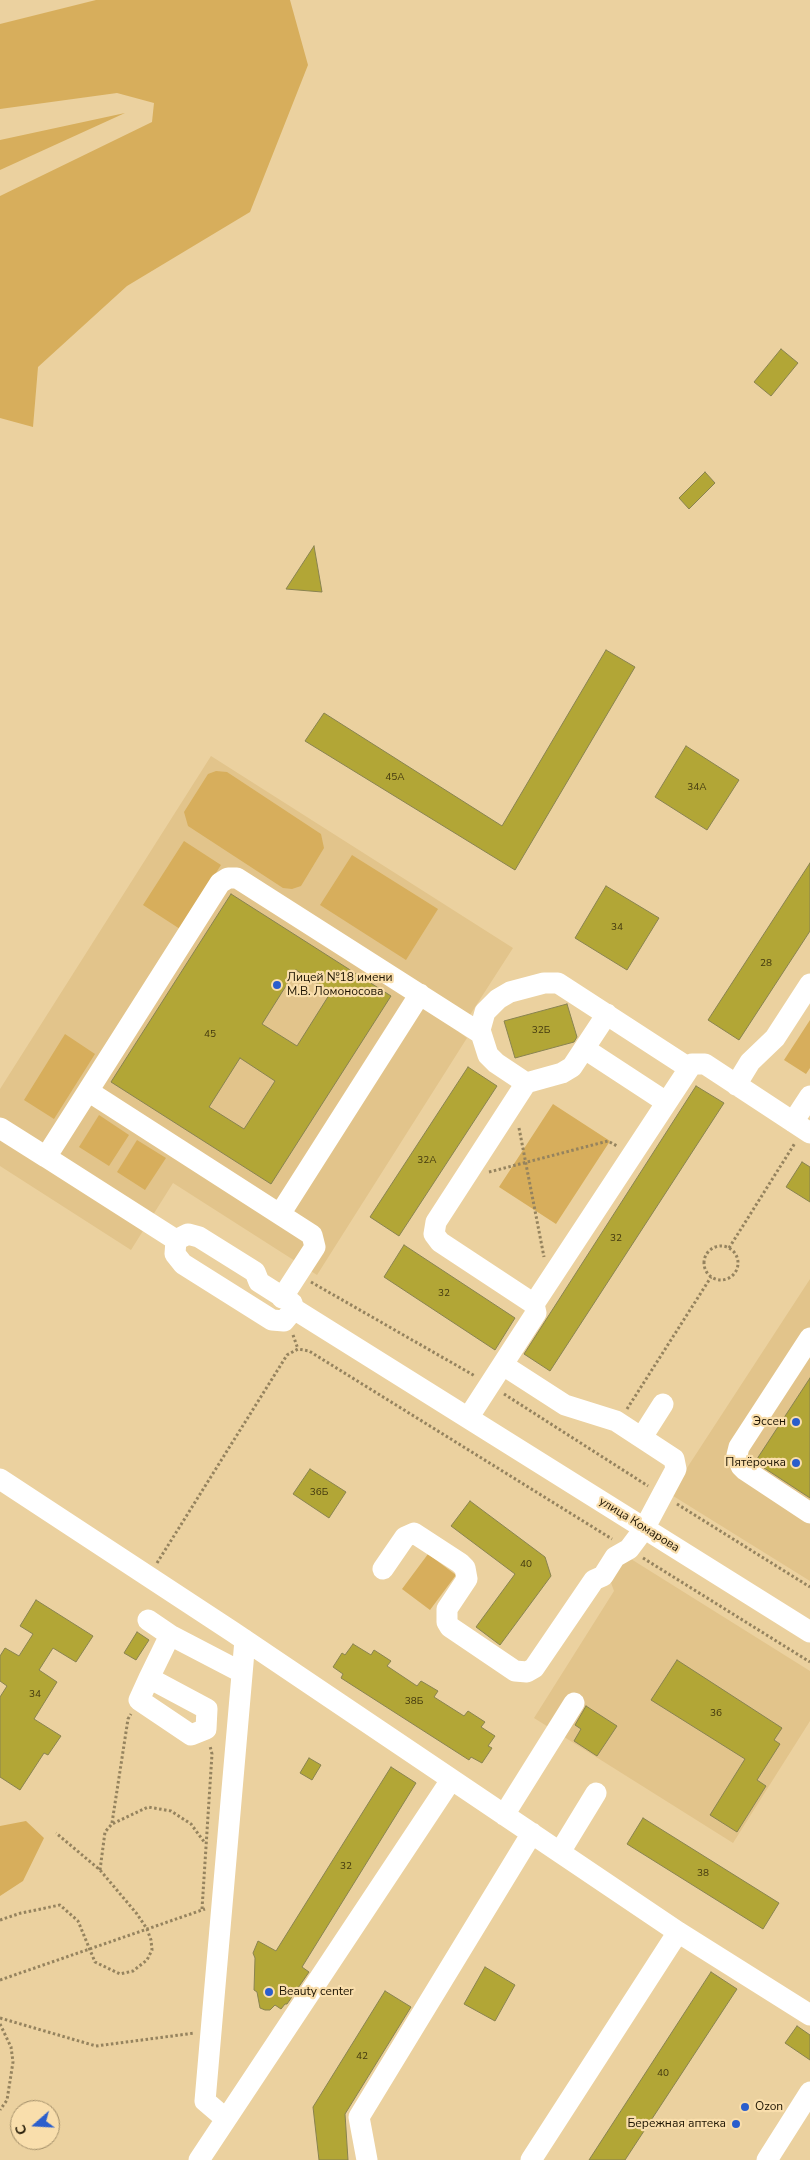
<!DOCTYPE html>
<meta charset="utf-8">
<style>
body{margin:0}
#map{position:relative;width:810px;height:2160px;overflow:hidden;background:#ebd19f;font-family:"Nunito Sans",sans-serif}
canvas{display:block}
.north{position:absolute;left:10px;top:2100px;width:50px;height:50px;box-sizing:border-box;background:#f9deac;border:1px solid #a18d68;border-radius:50%;rotate:251deg;font-size:14px;font-weight:700;line-height:20px;text-align:center;color:#1d1402}
.north::after{content:'';display:block;margin:auto;width:18px;height:22px;background:#2b5ecc;clip-path:polygon(50% 0,100% 100%,50% 72%,0 100%)}
</style>
<div id="map">
<canvas width="810" height="2160"></canvas>
<div class="north">С</div>
</div>
<script>
const context = document.querySelector('canvas').getContext('2d');
context.lineJoin = 'round';
function fillPath(path, color) { context.fillStyle = color; context.fill(path, 'evenodd'); }
const toPath = rows => new Path2D(rows.map(r => 'M' + r).join(''));
function trace(path, color, width, dash) { context.strokeStyle = color; context.lineWidth = width; context.lineCap = dash ? 'butt' : 'round'; context.setLineDash(dash || []); context.stroke(path); }
function label(font, color, halo, rows, align = 'center') {
  context.font = font + ' "Nunito Sans",sans-serif'; context.lineWidth = 4.5; context.setLineDash([]); context.textBaseline = 'middle'; context.strokeStyle = halo; context.fillStyle = color; for (const [text, x, y, turn = 0] of rows) {
    context.save(); context.translate(x, y); context.rotate((+turn || 0) * Math.PI / 180); context.textAlign = isNaN(turn) ? turn : align; if (halo) context.strokeText(text, 0, 0); context.fillText(text, 0, 0); context.restore();
  }
}
fillPath(toPath([
 [211,756,513,948,459,1032,467,1038,317,1275,173,1183,131,1250,0,1166,0,1089],
 [810,1279,810,1581,670,1494],
 [623,1554,810,1671,810,1721,733,1843,534,1718,614,1591,609,1577]
]), '#e2c48b');
fillPath(toPath([
 [96,0,290,0,308,65,250,212,127,286,38,367,33,427,0,418,0,196,152,122,154,103,117,93,0,109,0,24],
 [125,113,0,170,0,140],
 [216,771,227,772,321,834,324,848,301,886,292,889,283,888,188,826,184,812,208,774],
 [184,841,221,865,180,929,143,905],
 [352,855,438,909,406,960,320,905],
 [810,1020,810,1068,806,1074,784,1060],
 [65,1034,95,1054,54,1119,24,1100],
 [553,1104,610,1141,556,1224,499,1187],
 [99,1115,129,1135,109,1166,79,1147],
 [137,1140,166,1158,145,1190,117,1172],
 [428,1554,456,1575,430,1610,402,1589],
 [26,1821,44,1838,23,1881,0,1896,0,1826]
]), '#d7ae5c');
const building = toPath([
 [781,349,798,363,771,396,754,382,781,349],
 [705,472,715,483,689,509,679,498,705,472],
 [314,546,322,592,286,589,314,546],
 [606,650,635,667,515,870,305,741,324,713,502,826,606,650],
 [686,746,739,780,707,830,655,797,686,746],
 [810,863,810,931,739,1040,708,1020,810,863],
 [606,886,659,918,627,970,575,938,606,886],
 [231,894,391,996,271,1184,111,1082,231,894],
 [296,970,331,992,297,1046,262,1024,296,970],
 [240,1058,275,1081,244,1129,209,1107,240,1058],
 [567,1004,577,1037,574,1042,515,1058,504,1021,567,1004],
 [468,1067,497,1086,399,1236,370,1217,468,1067],
 [696,1086,724,1103,550,1371,524,1354,696,1086],
 [802,1162,810,1167,810,1202,786,1187,802,1162],
 [404,1245,515,1318,495,1350,384,1277,404,1245],
 [810,1378,810,1498,755,1462,810,1378],
 [310,1469,346,1492,329,1518,293,1494,310,1469],
 [470,1501,545,1557,551,1576,500,1645,476,1627,515,1574,451,1526,470,1501],
 [36,1600,93,1636,76,1662,53,1648,39,1670,57,1682,34,1719,61,1736,48,1755,44,1753,20,1790,0,1777,0,1697,7,1686,0,1681,0,1656,5,1648,19,1656,33,1634,20,1626,36,1600],
 [137,1632,149,1640,136,1660,124,1653,137,1632],
 [353,1644,371,1655,374,1650,391,1661,387,1666,417,1686,421,1681,438,1691,434,1697,464,1716,468,1711,485,1722,481,1727,495,1736,488,1746,492,1748,482,1763,471,1757,469,1760,341,1678,343,1674,333,1667,342,1653,345,1655,353,1644],
 [677,1660,782,1728,774,1740,780,1744,757,1780,766,1786,737,1832,710,1815,745,1759,651,1700,677,1660],
 [586,1706,617,1726,597,1756,574,1741,581,1729,575,1725,586,1706],
 [309,1758,321,1765,312,1780,300,1773,309,1758],
 [391,1767,416,1783,302,1967,309,1972,287,2004,285,2004,281,2009,275,2005,270,2010,265,2010,260,2008,257,1992,254,1990,255,1958,253,1953,258,1941,276,1951,391,1767],
 [643,1818,779,1903,763,1929,627,1844,643,1818],
 [485,1967,515,1985,495,2021,464,2004,485,1967],
 [711,1972,737,1989,625,2160,589,2160,711,1972],
 [385,1991,411,2007,345,2114,348,2160,319,2160,313,2107,385,1991],
 [797,2026,810,2035,810,2060,785,2043,797,2026]
]);
fillPath(building, '#b2a636');
trace(building, '#898350', 1);
trace(toPath([
 [519,1128,544,1257],
 [489,1172,608,1141,617,1146],
 '704 1263a17 17 0 1 1 34 0a17 17 0 1 1-34 0Z',
 [729,1248,795,1143],
 [311,1282,475,1376],
 [293,1335,298,1349],
 [504,1394,648,1486],
 [627,1409,711,1277],
 [677,1504,810,1587],
 [643,1558,810,1662],
 [157,1563,287,1355,298,1349,309,1351,612,1539],
 [112,1823,128,1719,131,1714],
 [100,1870,105,1832,112,1824,148,1807,171,1811,191,1824,205,1843],
 [202,1909,212,1754,210,1746],
 [0,1920,21,1913,60,1905,78,1921,95,1962,120,1974,133,1971,147,1960,152,1950,151,1940,147,1929,137,1914,100,1870,56,1833],
 [0,1980,205,1909],
 [0,2018,96,2046,195,2033],
 [0,2024,11,2047,13,2062,7,2100,0,2110]
]), '#95835e', 3, [2.5, 2.5]);
trace(toPath([
 [585,1049,666,1102],
 [526,1083,562,1073,572,1067,607,1014],
 [736,1085,750,1062,775,1038,810,984],
 [88,1091,220,883,228,878,237,878,480,1033],
 [793,1122,810,1096],
 [0,1128,46,1157],
 [280,1214,420,994],
 [176,1240,46,1157,88,1091,312,1235,315,1247,282,1298],
 [534,1304,440,1242,434,1234,436,1222,526,1083,496,1063,488,1055,480,1030,485,1012,498,999,510,992,544,983,558,983,689,1068],
 [294,1309,284,1321,272,1320,183,1264,175,1254,176,1240,188,1234,199,1237,255,1272,259,1282,292,1303,294,1309,810,1632],
 [810,1338,739,1447,737,1455,741,1466,745,1470,810,1513],
 [468,1418,536,1313,534,1304,692,1064,705,1064,810,1133],
 [642,1437,663,1404],
 [0,1479,233,1632,678,1932,810,2015],
 [383,1569,405,1537,414,1533,460,1563,465,1568,467,1579,447,1609,447,1622,450,1627,515,1671,527,1672,534,1668,594,1580,603,1576,615,1557,629,1549,644,1529,676,1469,674,1459,616,1421,565,1405,503,1365],
 [148,1620,170,1635],
 [149,1678,207,1709,206,1729,191,1735,139,1700,149,1678,170,1635,241,1672],
 [504,1815,574,1703],
 [560,1852,596,1793],
 [226,2119,205,2101,245,1640],
 [199,2160,451,1780],
 [367,2160,359,2117,532,1833],
 [531,2160,678,1932],
 [767,2160,810,2092]
]), '#fff', 21);
for (const [x, y, r, color] of [
 [277,985,5,"#2b5ecc"],
 [796,1422,5,"#2b5ecc"],
 [796,1463,5,"#2b5ecc"],
 [269,1992,5,"#2b5ecc"],
 [745,2107,5,"#2b5ecc"],
 [736,2124,5,"#2b5ecc"]
]) { const dot = new Path2D(); dot.arc(x, y, r, 0, 2 * Math.PI); context.fillStyle = color; context.fill(dot); trace(dot, '#f9deac', 2); }
label('10px', '#42380f', null, [
 ["45А",395,778],
 ["34А",697,788],
 ["34",617,928],
 ["28",766,964],
 ["32Б",541,1031],
 ["45",210,1035],
 ["32А",427,1161],
 ["32",616,1239],
 ["32",444,1294],
 ["36Б",319,1493],
 ["40",526,1565],
 ["34",35,1695],
 ["38Б",414,1702],
 ["36",716,1714],
 ["32",346,1867],
 ["38",703,1874],
 ["42",362,2057],
 ["40",663,2074]
]);
label('12px', '#1d1402', '#f9deac', [
 ["Лицей №18 имени",287,978],
 ["М.В. Ломоносова",287,992],
 ["Эссен",786,1422,"right"],
 ["Пятёрочка",786,1463,"right"],
 ["Beauty center",279,1992],
 ["Ozon",755,2107],
 ["Бережная аптека",726,2124,"right"]
], 'left');
label('12px', '#1d1402', '#f9deac', [
 ["улица Комарова",639,1525,32]
]);
</script>
